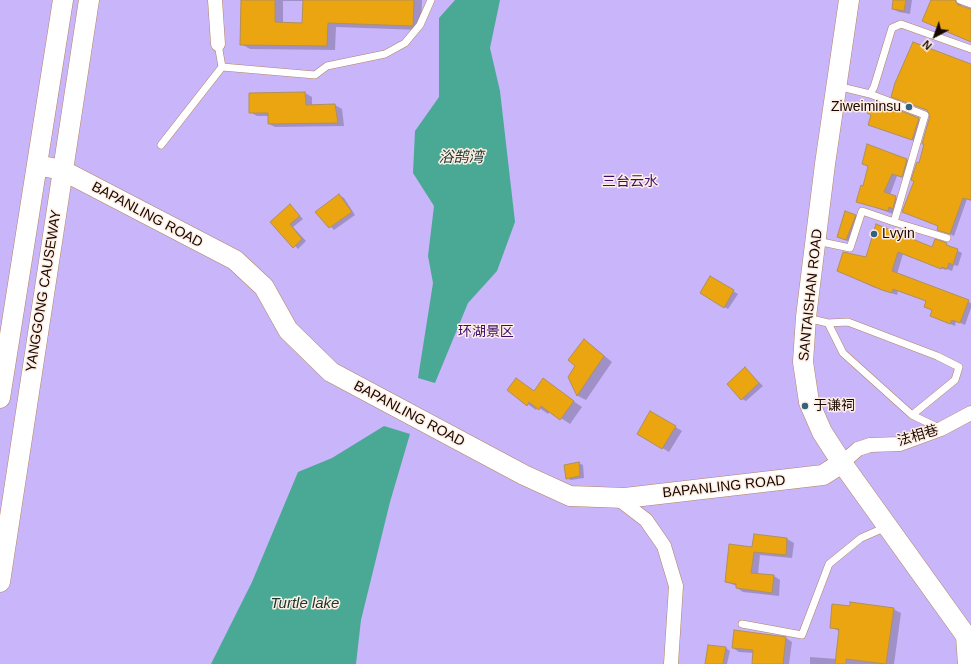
<!DOCTYPE html>
<meta charset="utf-8">
<style>
body{margin:0}
#map{position:relative;width:971px;height:664px;overflow:hidden;background:#f8c49f;font-family:Arial,sans-serif}
canvas{display:block}
.north{position:absolute;left:915px;top:16px;width:40px;height:40px;-webkit-text-stroke:3px #feeee3;paint-order:stroke;rotate:221deg;font-size:11px;font-weight:700;line-height:16px;text-align:center;color:#180700}
.north::after{content:'';display:block;margin:auto;width:14px;height:18px;background:#180700;clip-path:polygon(50% 0,100% 100%,50% 72%,0 100%)}
</style>
<div id="map">
<canvas width="971" height="664"></canvas>
<div class="north">N</div>
</div>
<script>
const context = document.querySelector('canvas').getContext('2d');
context.lineJoin = 'round';
function fillPath(path, color) { context.fillStyle = color; context.fill(path, 'evenodd'); }
const toPath = rows => new Path2D(rows.map(r => 'M' + r).join(''));
function trace(path, color, width, dash) { context.strokeStyle = color; context.lineWidth = width; context.lineCap = dash ? 'butt' : 'round'; context.setLineDash(dash || []); context.stroke(path); }
function label(font, color, halo, rows, align = 'center') {
  context.font = font + ' Arial,"Noto Sans SC",sans-serif'; context.lineWidth = 3; context.setLineDash([]); context.textBaseline = 'middle'; context.strokeStyle = halo; context.fillStyle = color; for (const [text, x, y, turn = 0] of rows) {
    context.save(); context.translate(x, y); context.rotate((+turn || 0) * Math.PI / 180); context.textAlign = isNaN(turn) ? turn : align; if (halo) context.strokeText(text, 0, 0); context.fillText(text, 0, 0); context.restore();
  }
}
fillPath(toPath([
 [0,0,971,0,971,664,0,664]
]), '#c9b5fa');
fillPath(toPath([
 [455,0,500,0,490,48,500,91,515,222,497,271,468,303,435,383,418,378,433,283,428,256,434,206,413,173,415,131,439,97,439,18],
 [384,426,410,434,390,502,361,620,356,664,211,664,252,582,298,472,332,458]
]), '#4aa995');
fillPath(toPath([
 [242,0,422,0,421,30,336,27,335,50,250,49,241,44],
 [283,1,304,1,303,24,283,23],
 [894,0,912,0,910,14,899,12,893,9],
 [932,0,962,0,961,5,962,7,971,9,971,42,929,24],
 [971,64,971,201,967,199,954,236,938,229,939,226,903,212,920,164,931,116,928,111,897,99],
 [305,93,312,97,312,106,335,105,342,109,344,126,275,127,269,124,269,116,257,116,250,112,250,94],
 [888,111,918,119,925,123,919,143,870,124,872,115],
 [907,160,912,163,907,179,897,176,890,195,901,200,893,214,857,201,864,187,869,167,863,164],
 [339,195,344,198,355,215,334,230,317,212],
 [290,206,303,219,293,227,306,241,298,249,271,222],
 [855,215,859,218,850,242,842,239],
 [877,225,933,248,946,244,962,253,958,266,954,265,952,271,947,269,946,270,903,254,897,274,971,303,971,308,965,325,956,321,955,326,931,316,933,310,927,301,898,291,897,295,873,287,839,271,867,258],
 [710,277,738,294,728,309,701,293],
 [585,340,612,362,586,400,578,396,569,377,576,366],
 [745,369,763,386,746,401,742,399],
 [516,379,535,392,543,380,582,407,570,424,550,411,548,414,538,407,536,410,508,390],
 [651,412,682,431,669,452,638,433],
 [579,463,583,465,584,478,571,480,566,478],
 [755,535,787,539,794,543,792,558,760,555,758,574,774,576,780,580,779,596,743,592,737,588,737,586,726,582,753,548],
 [893,609,901,613,894,664,810,664,810,657,837,659,839,631,831,627],
 [786,638,792,642,789,664,753,664,754,653,739,652,733,648],
 [726,648,730,651,727,664,706,664]
]), '#0003');
const building = toPath([
 [241,0,275,0,275,22,302,23,303,0,414,0,413,26,328,23,327,46,240,45,241,0],
 [893,0,906,0,904,11,892,9,893,0],
 [931,0,955,0,958,5,971,9,971,42,922,21,931,0],
 [913,42,971,64,971,200,963,198,950,234,937,230,938,226,902,212,914,181,911,180,917,162,919,163,924,144,922,144,930,116,927,110,891,97,895,83,913,42],
 [305,92,306,105,335,104,338,123,268,124,268,113,249,113,249,93,305,92],
 [870,104,887,110,888,106,919,118,912,140,868,125,871,115,867,113,870,104],
 [867,144,907,159,902,177,892,174,884,192,896,196,893,209,889,207,888,211,856,202,861,185,863,186,868,166,862,164,867,144],
 [339,194,352,212,329,228,315,212,339,194],
 [290,204,300,216,290,224,302,239,293,248,270,222,290,204],
 [845,211,856,215,846,240,837,237,845,211],
 [876,224,932,247,935,239,947,243,946,245,958,249,953,265,949,263,947,269,942,267,941,269,898,252,892,271,969,300,960,323,952,320,950,324,930,316,932,310,924,307,926,301,893,289,892,293,882,290,837,271,843,252,866,257,876,224],
 [710,276,734,290,724,308,700,293,710,276],
 [584,339,604,356,577,396,568,377,575,366,568,360,584,339],
 [745,367,759,383,741,400,727,384,745,367],
 [516,378,534,391,543,378,574,401,560,420,541,406,539,410,529,402,527,406,507,390,516,378],
 [650,411,676,426,662,449,637,434,650,411],
 [579,462,580,476,566,479,564,465,579,462],
 [754,534,787,538,786,555,754,552,751,573,774,575,772,593,736,588,736,584,725,582,729,544,752,547,754,534],
 [850,602,894,608,886,664,846,659,846,664,835,664,839,629,830,628,832,604,850,606,850,602],
 [734,630,786,637,783,664,752,664,753,650,732,648,734,630],
 [708,645,726,647,723,664,705,664,708,645]
]);
fillPath(building, '#eba511');
trace(building, '#b0905e', 1);
const lane = toPath([
 [960,0,971,4],
 [218,44,222,67,315,75,327,66,385,54,405,43,420,25,431,0],
 [837,86,870,94,874,87,892,28,901,24,971,49],
 [161,145,222,67],
 [894,222,947,238],
 [817,241,850,248,862,211,894,222,925,115,870,94],
 [807,318,828,323,843,353,912,415,939,428],
 [828,323,848,322,937,356,959,367,955,380,912,415],
 [742,624,802,635,829,564,861,538,886,527]
]);
const street = toPath([
 [215,0,218,44],
 [842,463,858,449,870,445,900,444,941,429,971,413],
 [616,497,646,520,664,546,676,586,671,664]
]);
const secondary = toPath([
 [849,0,825,164,806,317,803,362,809,402,822,432,842,463,966,636,968,664],
 [37,165,62,170,235,260,264,287,288,330,331,372,524,475,570,496,625,498,823,475,842,463],
 [0,398,63,0],
 [0,582,89,0]
]);
trace(lane, '#b48360', 8);
trace(street, '#b48360', 15);
trace(secondary, '#b48360', 21);
trace(lane, '#fff', 7);
trace(street, '#fff', 14);
trace(secondary, '#fff', 20);
for (const [x, y, r, color] of [
 [909,107,4,"#316381"],
 [874,234,4,"#316381"],
 [805,406,4,"#316381"]
]) { const dot = new Path2D(); dot.arc(x, y, r, 0, 2 * Math.PI); context.fillStyle = color; context.fill(dot); trace(dot, '#feeee3', 1.5); }
label('14px', '#180700', '#feeee3', [
 ["Ziweiminsu",901,107,"right"],
 ["Lvyin",882,234],
 ["于谦祠",813,406]
], 'left');
label('14px', '#3b0c6f', '#feeee3', [
 ["三台云水",630,182],
 ["环湖景区",486,332]
]);
label('14px', '#180700', '#feeee3', [
 ["BAPANLING ROAD",147,215,28],
 ["YANGGONG CAUSEWAY",44,291,-81],
 ["SANTAISHAN ROAD",811,295,-84],
 ["BAPANLING ROAD",409,414,28],
 ["法相巷",918,436,-17],
 ["BAPANLING ROAD",724,487,-6]
]);
label('italic 15px', '#17352e', '#feeee3', [
 ["浴鹄湾",461,158],
 ["Turtle lake",305,604]
]);
</script>
